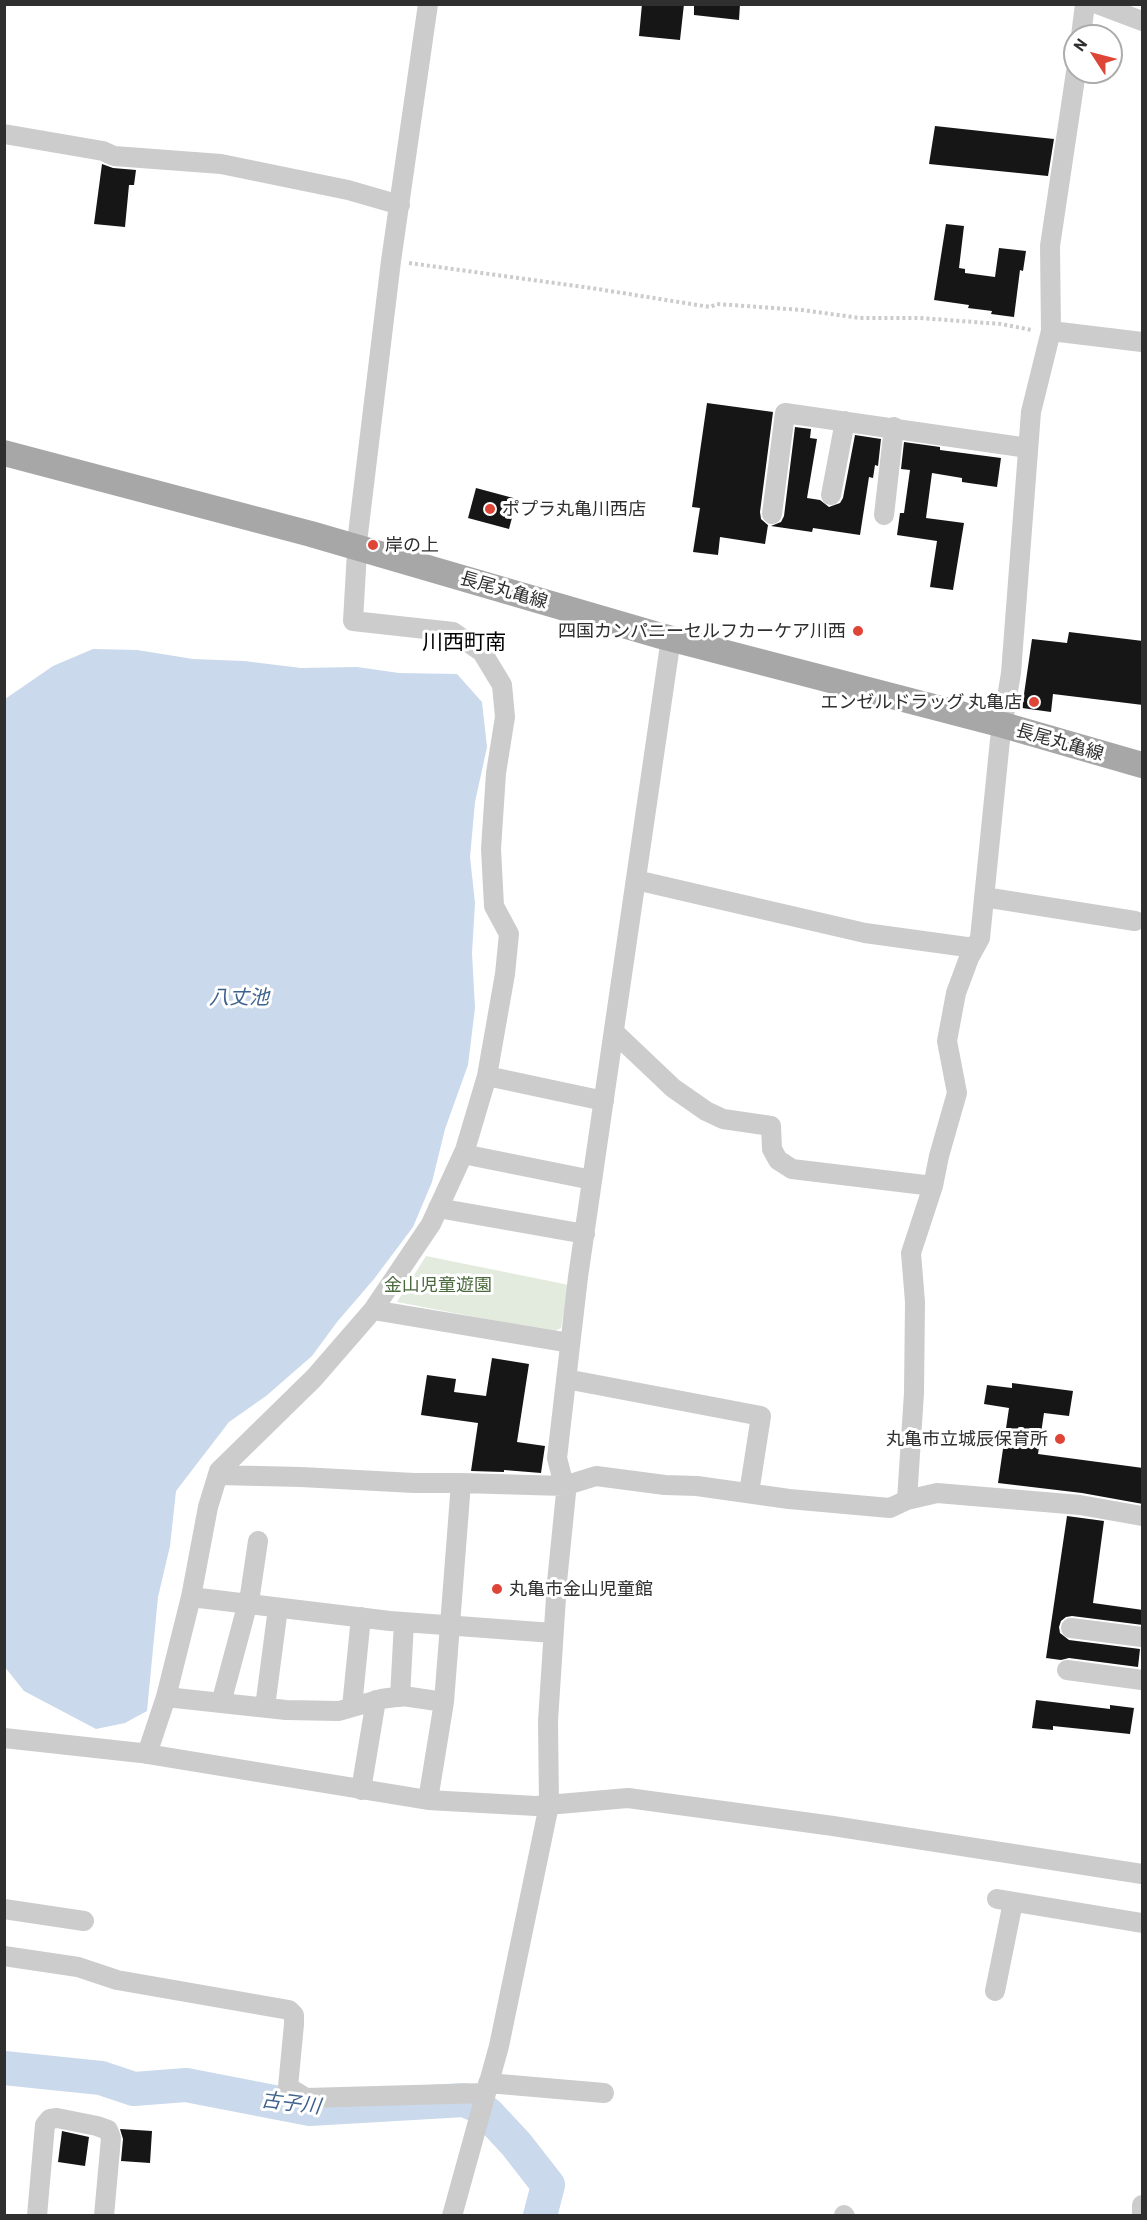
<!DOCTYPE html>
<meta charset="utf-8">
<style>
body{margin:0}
#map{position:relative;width:1147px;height:2220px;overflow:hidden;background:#fff;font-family:Barlow,sans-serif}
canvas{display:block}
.frame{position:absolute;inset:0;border:6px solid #2f2f2f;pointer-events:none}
.north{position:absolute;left:1063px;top:24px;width:60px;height:60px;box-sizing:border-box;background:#fff;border:2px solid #acacac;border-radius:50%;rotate:306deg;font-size:16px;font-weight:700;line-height:24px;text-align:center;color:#2f2f2f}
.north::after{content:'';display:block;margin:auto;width:21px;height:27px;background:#df4537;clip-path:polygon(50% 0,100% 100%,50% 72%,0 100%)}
</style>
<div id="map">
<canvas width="1147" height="2220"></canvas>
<div class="frame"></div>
<div class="north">N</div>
</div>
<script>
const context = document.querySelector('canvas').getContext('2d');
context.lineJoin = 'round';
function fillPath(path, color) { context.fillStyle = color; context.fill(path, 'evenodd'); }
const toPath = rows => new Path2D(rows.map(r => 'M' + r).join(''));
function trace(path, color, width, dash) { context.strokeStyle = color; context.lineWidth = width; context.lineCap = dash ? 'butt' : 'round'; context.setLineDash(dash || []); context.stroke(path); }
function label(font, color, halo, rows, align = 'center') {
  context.font = font + ' Barlow,"Noto Sans JP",sans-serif'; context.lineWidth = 6; context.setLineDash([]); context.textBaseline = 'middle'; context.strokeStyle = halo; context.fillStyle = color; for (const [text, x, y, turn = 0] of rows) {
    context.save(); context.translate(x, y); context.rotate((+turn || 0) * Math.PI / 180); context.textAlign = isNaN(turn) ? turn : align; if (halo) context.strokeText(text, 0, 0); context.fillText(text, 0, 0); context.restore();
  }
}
fillPath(toPath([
 [426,1256,569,1285,561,1328,553,1332,397,1302]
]), '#e2ebdd');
fillPath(toPath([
 [93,649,137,650,193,659,244,661,301,668,357,667,399,673,457,674,482,702,487,747,475,802,470,857,475,903,472,953,475,1008,468,1065,445,1129,432,1182,413,1227,374,1279,337,1322,312,1356,266,1396,229,1422,176,1491,170,1546,158,1597,147,1711,125,1723,96,1729,24,1691,4,1666,5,699,53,666]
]), '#cad9eb');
trace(toPath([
 [4,2068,101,2078,134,2089,186,2085,310,2109,464,2100,476,2105,488,2114,516,2144,548,2185,540,2216]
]), '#cad9eb', 34);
fillPath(toPath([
 [642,4,684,4,680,40,639,36],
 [694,4,740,4,739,20,694,15],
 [935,126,1054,139,1048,176,929,164],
 [102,164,113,168,136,170,134,185,129,185,125,227,94,224],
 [946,224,964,226,959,268,965,269,965,273,995,277,999,248,1026,251,1023,271,1020,270,1014,317,991,314,992,311,968,308,969,305,934,300],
 [707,403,773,412,760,512,761,519,769,526,768,525,765,544,720,537,718,555,693,552,700,508,692,507],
 [795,427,811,429,810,438,817,439,807,498,820,500,829,507,840,503,843,498,855,435,881,439,878,466,875,465,873,478,869,477,860,535,813,528,812,532,771,526,781,522,784,516],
 [904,442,940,447,940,450,1001,458,997,487,962,482,962,478,932,473,926,518,964,523,953,590,930,587,937,541,897,535,900,513,904,513,910,470,901,469],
 [476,488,517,499,509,529,468,518],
 [1069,632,1143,641,1143,705,1053,694,1051,712,1022,708,1032,639,1067,643],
 [492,1358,529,1364,517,1442,545,1446,541,1473,504,1470,504,1472,471,1471,478,1423,421,1415,427,1375,456,1379,454,1392,486,1396],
 [1012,1383,1073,1391,1069,1416,1044,1413,1038,1454,1143,1468,1143,1504,1082,1493,998,1483,1009,1408,984,1404,987,1385,1012,1388],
 [1067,1516,1104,1521,1093,1603,1143,1610,1143,1625,1072,1616,1066,1617,1061,1621,1059,1627,1060,1633,1069,1640,1140,1649,1138,1667,1069,1658,1061,1660,1046,1658],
 [1036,1700,1110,1709,1110,1705,1134,1708,1130,1734,1053,1726,1053,1730,1032,1728],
 [120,2129,152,2131,150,2163,121,2161,123,2139],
 [62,2131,89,2137,85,2166,58,2162]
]), '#161616');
trace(toPath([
 [409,263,591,288,710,307,717,304,802,310,860,318,920,318,1001,324,1032,330]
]), '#ccc', 4, [3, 3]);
trace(toPath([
 [1097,4,1142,21],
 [1081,36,1085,4],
 [4,134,103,151,114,156,221,164,348,190,400,205],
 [1051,331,1142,342],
 [831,495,845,421],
 [772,514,785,413,1028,448],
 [884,515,894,427],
 [636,880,865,933,974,948],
 [984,897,1135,921],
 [614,1032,673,1088,706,1111,723,1119,771,1126,772,1149,778,1160,792,1169,933,1186],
 [487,1076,604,1101],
 [463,1154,592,1180],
 [438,1208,585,1234],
 [373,1310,570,1343],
 [566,1379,761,1416,749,1493],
 [218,1475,301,1477,414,1483,461,1483],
 [907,1500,914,1393,915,1302,911,1253,933,1186,939,1156,957,1093,947,1041,956,993,969,958,980,938,1000,740,1011,673,1031,412,1051,331,1050,246,1076,72],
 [191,1597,390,1621,553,1633],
 [1071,1628,1142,1637],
 [1067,1670,1142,1680],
 [166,1697,286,1710,339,1711,381,1699,403,1696,444,1702],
 [400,1697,404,1622],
 [221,1703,250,1595,258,1541],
 [265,1707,278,1608],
 [352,1707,361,1617],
 [4,1738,141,1753,428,1800,536,1806,628,1798,833,1826,1142,1874],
 [147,1754,166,1697,191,1597,208,1507,219,1471,314,1378,373,1310,431,1224,465,1150,487,1076,505,974,509,934,494,906,491,849,496,773,505,717,502,685,482,652,453,632,353,621,358,534,391,261,428,4],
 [361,1790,376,1700],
 [428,1800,444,1702,461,1483,564,1486,596,1476,665,1485,697,1486,789,1499,890,1508,907,1500,937,1493,1080,1505,1142,1516],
 [997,1899,1142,1923],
 [4,1909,84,1921],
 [4,1956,78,1967,117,1980,289,2010,294,2015,294,2024,288,2087,306,2098,485,2093],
 [995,1991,1013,1902],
 [488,2083,604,2093],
 [844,2215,845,2216],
 [37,2216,45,2125,50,2119,57,2118,97,2126,108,2130,111,2138,104,2216],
 [452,2216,499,2046,549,1805,548,1721,557,1582,566,1493,557,1458,578,1277,671,638],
 [1142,2216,1142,2205]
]), '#ccc', 20);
trace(toPath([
 [4,453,311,534,661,636,1003,725,1142,765]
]), '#a7a7a7', 26);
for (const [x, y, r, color] of [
 [490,509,6,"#df4537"],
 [373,545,6,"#df4537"],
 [858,631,6,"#df4537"],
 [1034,702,6,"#df4537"],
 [1060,1439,6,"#df4537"],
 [497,1589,6,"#df4537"]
]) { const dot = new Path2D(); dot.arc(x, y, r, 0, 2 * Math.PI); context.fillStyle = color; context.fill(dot); trace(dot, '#fff', 2); }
label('18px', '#2f2f2f', '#fff', [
 ["ポプラ丸亀川西店",502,509],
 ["岸の上",385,545],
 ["四国カンパニーセルフカーケア川西",846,631,"right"],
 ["エンゼルドラッグ 丸亀店",1022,702,"right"],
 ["丸亀市立城辰保育所",1048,1439,"right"],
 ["丸亀市金山児童館",509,1589]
], 'left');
label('18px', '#2f2f2f', '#fff', [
 ["長尾丸亀線",504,590,16],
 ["長尾丸亀線",1060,742,16]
]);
label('18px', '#4b693d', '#fff', [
 ["金山児童遊園",438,1285]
]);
label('italic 20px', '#3f638e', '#fff', [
 ["八丈池",239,997],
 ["古子川",291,2103,7]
]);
label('21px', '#000', '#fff', [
 ["川西町南",464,642]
]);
</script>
